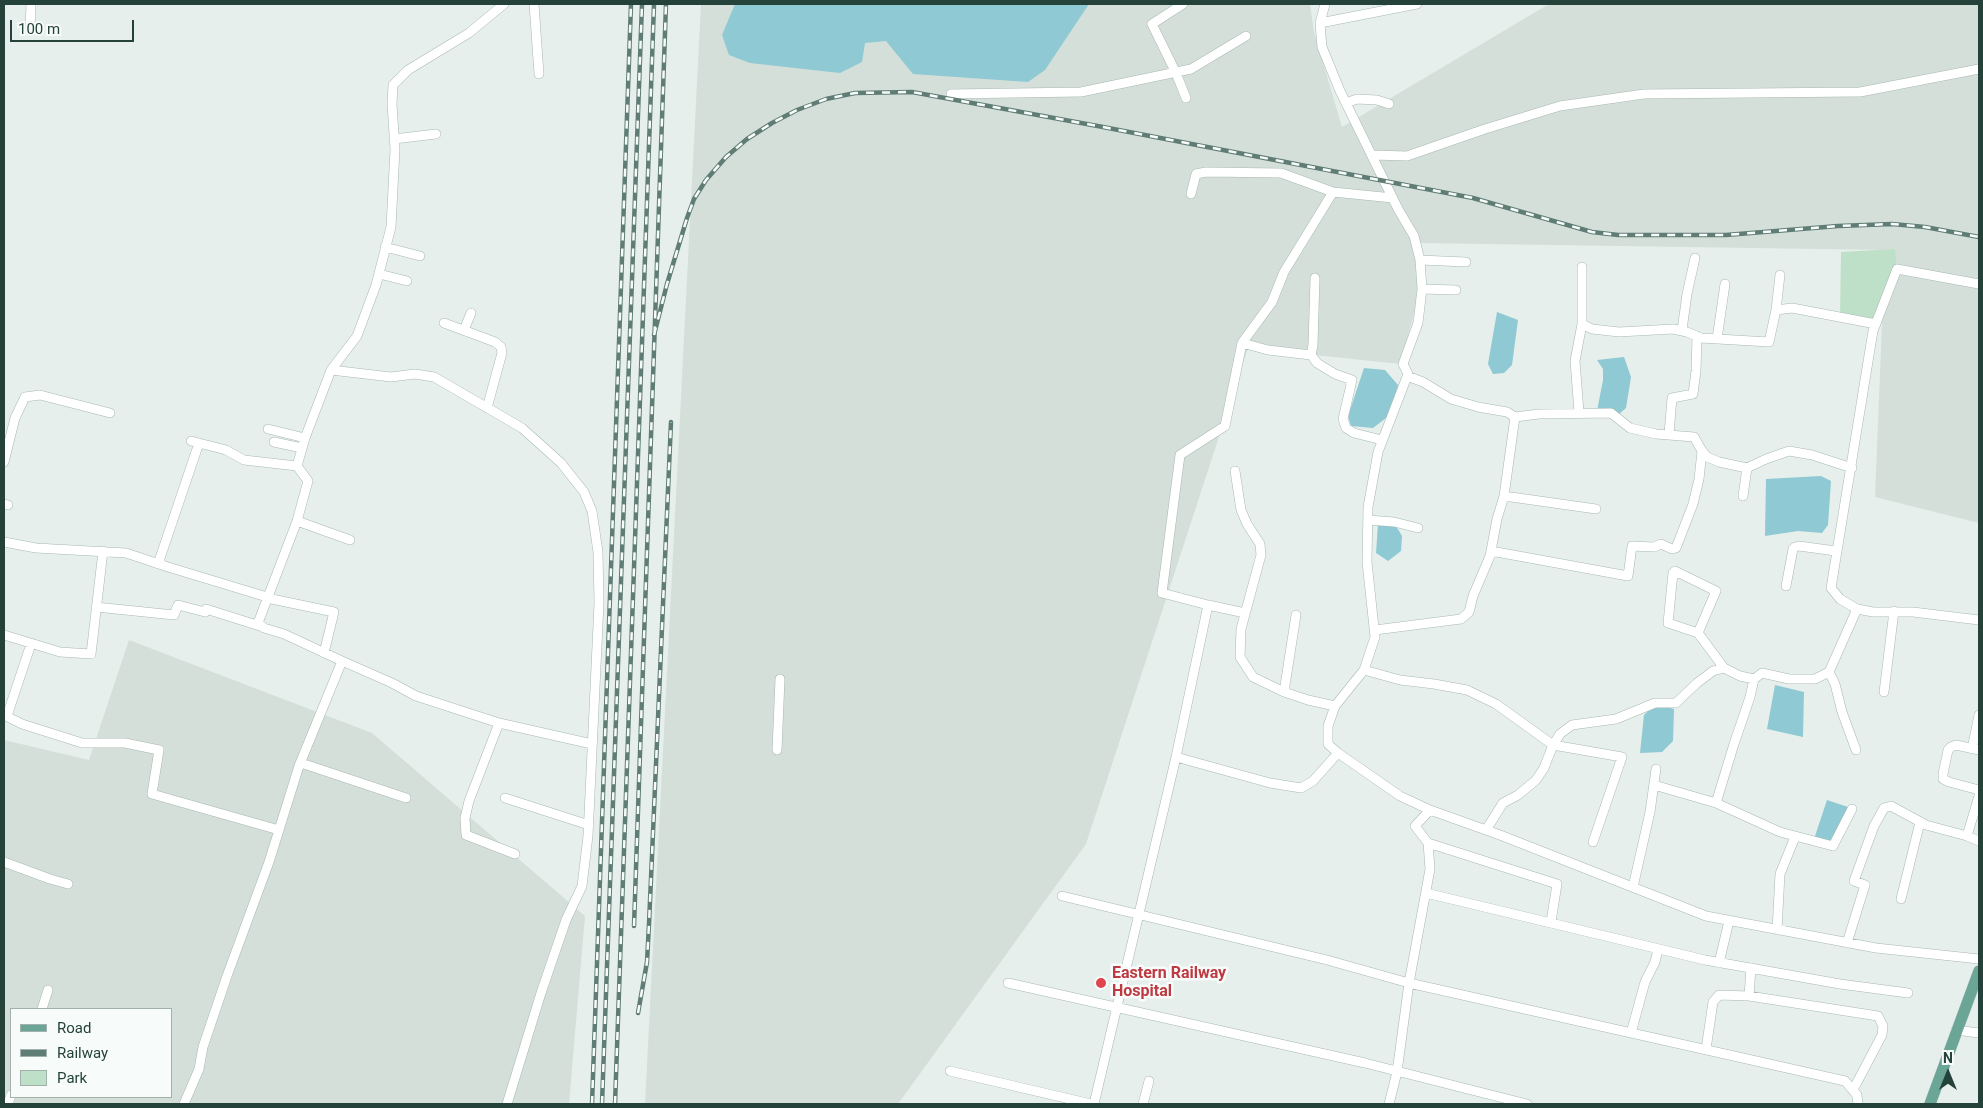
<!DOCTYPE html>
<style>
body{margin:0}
#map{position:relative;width:1983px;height:1108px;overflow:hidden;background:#e6efeb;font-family:Roboto,sans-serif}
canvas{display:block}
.frame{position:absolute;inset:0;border:5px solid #24423a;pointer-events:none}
.legend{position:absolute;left:10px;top:1008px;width:162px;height:90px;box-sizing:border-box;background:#f7fbf9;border:1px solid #a3b1ad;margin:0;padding:6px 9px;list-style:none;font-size:15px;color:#24423a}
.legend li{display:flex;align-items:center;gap:10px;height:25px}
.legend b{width:25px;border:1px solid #a3b1ad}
.north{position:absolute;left:1923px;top:1048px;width:50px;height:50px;-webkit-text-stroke:4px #f7fbf9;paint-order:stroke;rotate:0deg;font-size:14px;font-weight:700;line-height:20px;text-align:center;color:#24423a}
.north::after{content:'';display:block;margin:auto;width:18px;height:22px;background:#24423a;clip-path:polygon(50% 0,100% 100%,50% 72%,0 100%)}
.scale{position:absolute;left:10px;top:20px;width:124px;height:22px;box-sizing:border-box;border:2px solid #24423a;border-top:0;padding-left:6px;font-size:15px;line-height:18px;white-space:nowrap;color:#24423a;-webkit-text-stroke:4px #f7fbf9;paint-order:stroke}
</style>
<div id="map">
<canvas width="1983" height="1108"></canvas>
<div class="frame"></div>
<ul class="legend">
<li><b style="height:6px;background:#6aa596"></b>Road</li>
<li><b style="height:6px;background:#5f7d75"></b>Railway</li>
<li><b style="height:14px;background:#bfe0c8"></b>Park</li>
</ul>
<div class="north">N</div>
<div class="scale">100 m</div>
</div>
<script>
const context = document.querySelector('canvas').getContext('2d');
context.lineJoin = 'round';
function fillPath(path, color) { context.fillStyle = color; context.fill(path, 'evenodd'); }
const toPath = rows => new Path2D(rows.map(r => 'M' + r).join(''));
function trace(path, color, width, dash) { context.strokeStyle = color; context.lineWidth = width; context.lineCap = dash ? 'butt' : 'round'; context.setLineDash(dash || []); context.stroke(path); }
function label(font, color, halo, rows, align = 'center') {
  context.font = font + ' Roboto,sans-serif'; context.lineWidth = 5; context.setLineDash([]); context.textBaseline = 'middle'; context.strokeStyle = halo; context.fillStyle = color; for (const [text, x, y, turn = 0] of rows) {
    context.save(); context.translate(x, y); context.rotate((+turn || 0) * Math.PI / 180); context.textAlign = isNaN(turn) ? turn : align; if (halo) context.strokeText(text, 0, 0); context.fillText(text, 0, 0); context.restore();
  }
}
fillPath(toPath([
 [701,4,1310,4,1314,32,1342,127,1549,4,1979,4,1979,523,1875,497,1885,250,1421,243,1417,303,1400,364,1248,348,1086,844,898,1104,645,1104],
 [129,640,372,733,585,916,569,1104,4,1104,4,740,89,760],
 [11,1009,171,1009,171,1097,11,1097]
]), '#d4dfda');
fillPath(toPath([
 [1895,249,1897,269,1876,324,1840,316,1841,252]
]), '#bfe0c8');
fillPath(toPath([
 [735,4,1089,4,1045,70,1028,82,913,74,886,41,865,43,862,62,840,73,750,63,729,55,722,35],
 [1497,312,1518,320,1512,365,1504,373,1493,374,1488,364],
 [1624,357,1631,377,1626,408,1618,415,1597,411,1603,380,1603,369,1597,360],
 [1364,368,1385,370,1398,385,1390,415,1373,428,1351,426,1348,416],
 [1821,476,1831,481,1828,525,1822,533,1798,531,1765,536,1766,479],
 [1378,524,1396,526,1402,536,1401,551,1388,561,1376,553],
 [1775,685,1804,692,1803,737,1767,729],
 [1655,704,1674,709,1673,741,1662,752,1640,753,1644,715],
 [1827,800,1848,807,1838,838,1831,844,1813,842]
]), '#8ec9d4');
const minor = toPath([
 [534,4,539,74],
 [1183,4,1152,24,1176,73,1186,98],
 [1325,4,1320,23,1322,47,1340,91,1398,209,1414,236,1420,260,1422,289,1418,323,1403,364,1408,374,1378,452,1368,507,1367,562,1375,637,1364,670,1335,706,1328,726,1328,744,1338,753,1400,796,1430,810,1500,835,1706,916,1876,948,1979,959],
 [1320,23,1417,4],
 [30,29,31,4],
 [951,94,1081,92,1191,69,1246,36],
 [1346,103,1357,99,1377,100,1389,104],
 [394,139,436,134],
 [1373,155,1407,156,1485,129,1560,106,1644,94,1860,92,1979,69],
 [1191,194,1196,174,1206,172,1281,173,1333,192],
 [385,247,420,256],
 [1420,260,1466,262],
 [379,274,407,281],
 [1315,278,1313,345,1311,355,1317,363,1335,374,1352,380,1343,419,1346,428,1354,433,1382,440],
 [1979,284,1897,269,1873,331,1831,588,1840,599,1857,609,1873,612,1913,612,1979,620],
 [1422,289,1456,290],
 [1776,310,1780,275],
 [444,323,495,342,501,347,502,353,487,408],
 [1582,324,1592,329,1619,332,1673,329,1687,332,1701,338,1769,342,1776,310,1792,308,1876,324],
 [464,330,471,313],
 [1682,330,1687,294,1695,258],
 [1717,339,1725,284],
 [1242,343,1268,350,1311,355],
 [331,370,391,377,415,374,434,377,522,428,561,463,584,492,592,511,598,552,599,603,588,836,582,886,566,920,541,993,507,1104],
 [1407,376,1423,382,1451,399,1478,407,1507,412,1515,417,1539,414,1611,413,1630,428,1656,434,1694,437,1702,451,1707,457,1719,462,1747,468,1766,459,1789,451,1812,455,1852,468],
 [1579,412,1575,361,1582,324,1582,267],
 [268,429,305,438],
 [1669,434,1672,398,1693,394,1696,371,1697,336],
 [191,441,226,450,244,460,297,466],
 [274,442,302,448],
 [4,462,15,418,25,397,40,395,110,413],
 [1235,471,1241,510,1247,524,1260,544,1261,555,1241,629,1240,657,1253,677,1284,692,1308,700,1335,706],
 [1504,496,1596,509],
 [1743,496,1747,468],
 [4,504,8,505],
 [1368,520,1394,522,1418,528],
 [297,521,350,540],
 [4,542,36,548,126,553,168,567,267,597],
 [1491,551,1628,576,1632,546,1654,547,1661,544,1672,549,1676,548,1693,504,1699,479,1702,451],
 [158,564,199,443],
 [1786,586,1793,549,1795,547,1799,546,1836,551],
 [267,598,334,612,324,653],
 [1208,605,1245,613],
 [96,607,174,615,178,605,205,612,206,609,263,627],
 [1375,630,1461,619,1469,612,1473,596,1490,556,1497,519,1504,496,1515,417],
 [1698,633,1716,591,1675,571,1673,573,1668,623,1698,633,1724,668,1740,676,1754,679,1762,673,1789,679,1815,679,1829,672,1857,609],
 [4,635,60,652,91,654,103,551],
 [342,661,392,683,416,696,499,723,592,744],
 [1364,670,1400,680,1434,684,1467,690,1496,704,1553,745,1544,768,1536,780,1518,795,1503,803,1486,830],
 [1829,672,1835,684,1842,712,1856,750],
 [1754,679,1750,697,1734,744,1716,803,1780,832,1833,846,1852,809],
 [1284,692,1296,615],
 [1884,692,1894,611],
 [4,715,22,724,82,743,125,743,159,750,152,794,279,830],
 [7,716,31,644],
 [499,723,469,801,465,818,466,835,515,854],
 [1972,749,1979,715],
 [777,750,780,679],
 [1176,757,1270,783,1301,788,1313,781,1338,753],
 [301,763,406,798],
 [1654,785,1716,803],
 [505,798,589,825],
 [1967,836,1979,796,1979,790,1949,782,1943,779,1943,774,1948,750,1951,747,1956,745,1979,750],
 [1593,842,1622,757,1553,745,1560,734,1572,725,1616,719,1655,703,1676,703,1697,683,1713,671,1724,668],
 [1428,843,1557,884,1551,922],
 [4,862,50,879,68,884],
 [1633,887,1650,812,1656,769],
 [1426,893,1705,960,1840,984,1908,993],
 [1062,896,1327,960,1409,983,1845,1081,1857,1095,1858,1104],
 [1901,899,1920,822],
 [1777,930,1780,874,1795,837],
 [1847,943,1865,885,1854,881,1874,826,1884,808,1891,806,1926,825,1967,836,1979,841],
 [1719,963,1729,921],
 [1008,983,1365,1063,1527,1104],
 [1749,996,1751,968],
 [42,1009,48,990],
 [1956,1030,1979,1033],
 [1631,1033,1645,982,1655,962,1658,950],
 [1706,1049,1713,1002,1719,995,1749,996,1878,1016,1883,1026,1882,1035,1853,1090],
 [950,1071,1091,1104],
 [8,1104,11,1095],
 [184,1104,199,1069,203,1047,227,976,269,862,299,766,342,661,284,634,264,628,258,623,297,521,308,481,297,466,305,438,331,370,357,336,376,285,391,227,395,149,392,104,393,85,408,70,469,33,504,4],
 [1094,1104,1176,757,1208,605,1162,593,1180,455,1225,426,1242,343,1272,302,1284,272,1333,192,1393,198],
 [1143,1104,1149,1081],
 [1389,1104,1397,1072,1409,983,1430,869,1428,843,1415,826,1430,810]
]);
const major = toPath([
 [1930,1104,1979,971]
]);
trace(minor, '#a8b8b2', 10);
trace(major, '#c2cac8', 12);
trace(minor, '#fff', 9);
trace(major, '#6aa596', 11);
const rail = toPath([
 [654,335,667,284,687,218,694,199,706,180,726,157,747,139,772,123,797,110,826,99,855,93,912,92,1103,127,1473,198,1592,232,1618,235,1726,235,1838,226,1892,224,1925,227,1979,237],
 [634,926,666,4],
 [638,1013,647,962,649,924,671,422],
 [592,1104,631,4],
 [602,1104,642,4],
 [615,1104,654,4]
]);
trace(rail, '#5f7d75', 4.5);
trace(rail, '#f7fbf9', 2.5, [8]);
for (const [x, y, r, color] of [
 [1101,983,6,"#e0444e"]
]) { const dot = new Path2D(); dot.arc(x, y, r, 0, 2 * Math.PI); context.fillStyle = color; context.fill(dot); trace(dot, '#f7fbf9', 2); }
label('bold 16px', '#be3a42', '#f7fbf9', [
 ["Eastern Railway",1112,974],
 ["Hospital",1112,992]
], 'left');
</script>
